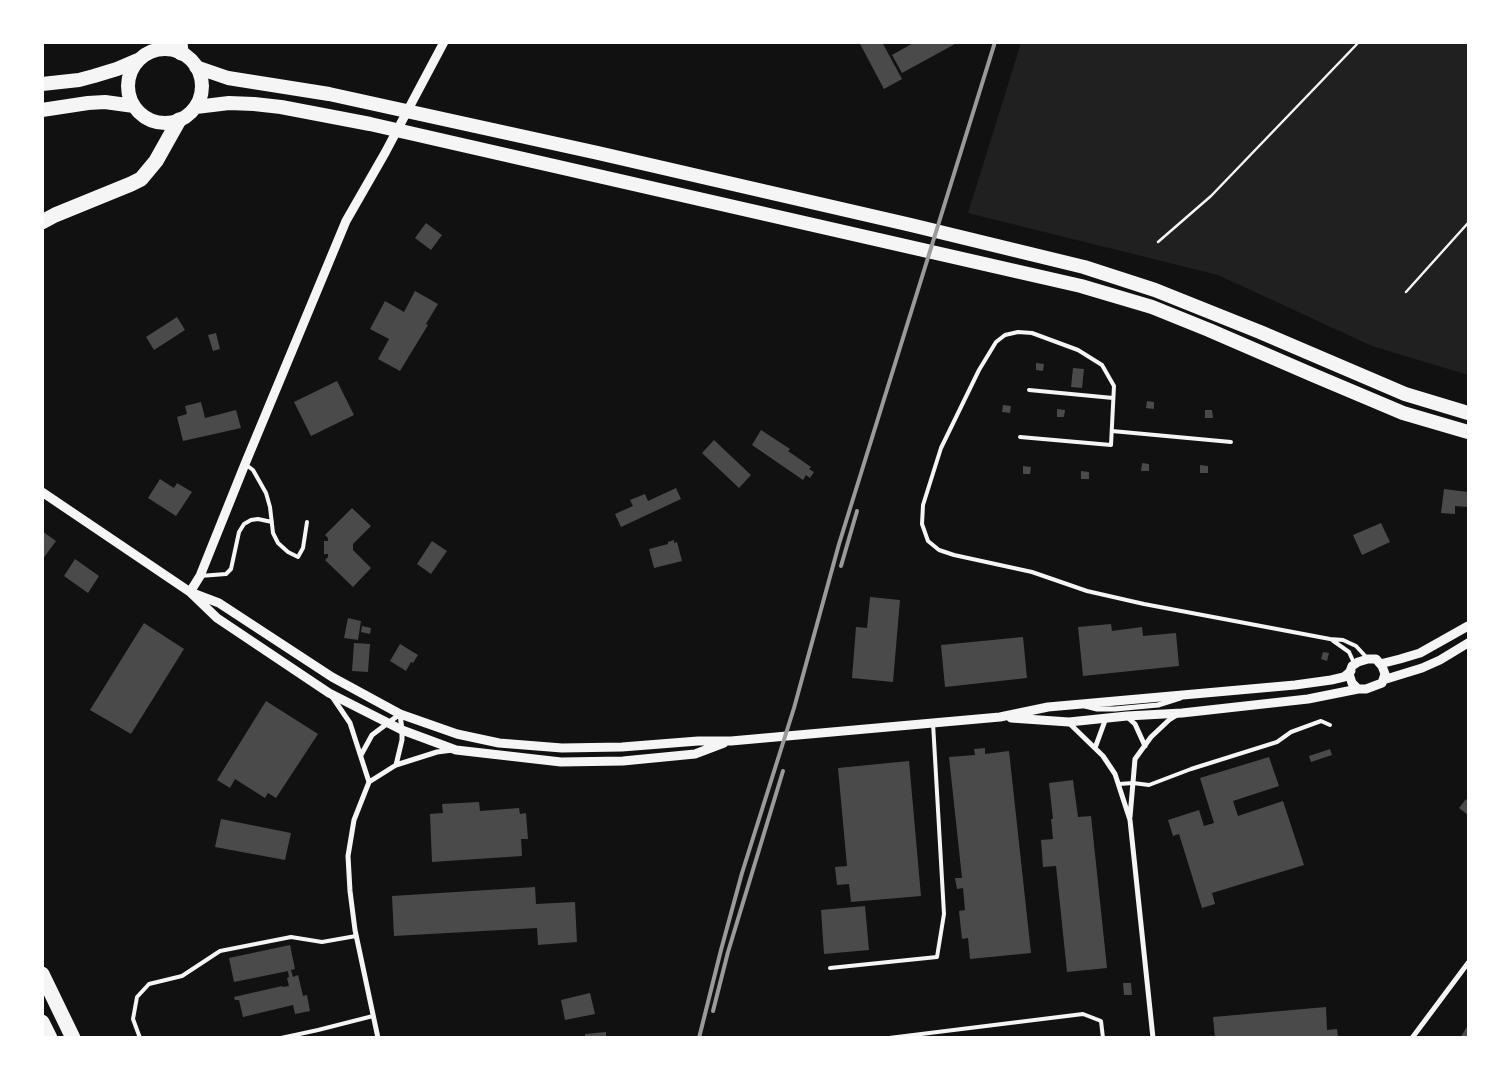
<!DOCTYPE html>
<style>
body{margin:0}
#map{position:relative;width:1511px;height:1080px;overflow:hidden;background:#111;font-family:"Alegreya Sans",sans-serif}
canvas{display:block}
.frame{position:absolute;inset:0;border:44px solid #fff;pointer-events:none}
</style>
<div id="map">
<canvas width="1511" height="1080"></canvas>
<div class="frame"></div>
</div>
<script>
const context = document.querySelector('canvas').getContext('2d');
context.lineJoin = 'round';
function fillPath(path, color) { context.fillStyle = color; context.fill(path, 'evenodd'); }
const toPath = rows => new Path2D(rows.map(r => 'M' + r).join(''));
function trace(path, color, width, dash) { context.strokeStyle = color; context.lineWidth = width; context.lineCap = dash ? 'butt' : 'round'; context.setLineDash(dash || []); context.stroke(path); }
fillPath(toPath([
 [1021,43,1468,43,1468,375,1372,346,1218,275,968,213]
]), '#202020');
fillPath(toPath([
 [859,42,882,42,902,79,884,89],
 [915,42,954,42,955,44,902,73,892,55],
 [426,223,442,235,431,250,415,238],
 [415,291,438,304,426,324,428,325,400,371,378,359,389,339,370,329,385,301,404,312],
 [177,317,185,330,154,350,146,337],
 [216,333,220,349,213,351,208,335],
 [1036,363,1044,364,1043,371,1036,370],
 [1073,368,1084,369,1082,388,1071,387],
 [337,381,354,415,311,436,294,402],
 [1147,401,1154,402,1154,409,1146,408],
 [201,402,205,418,236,410,241,428,183,441,177,417,187,414,185,406],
 [1003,405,1011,406,1010,413,1002,412],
 [1057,409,1065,410,1064,417,1057,417],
 [1205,410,1212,410,1213,418,1205,418],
 [761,430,790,449,788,451,811,467,809,469,814,472,810,478,806,475,803,480,752,445],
 [714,440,751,475,739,488,702,453],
 [1142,463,1149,464,1149,471,1141,471],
 [1200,465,1208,466,1208,473,1200,473],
 [1023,466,1031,467,1030,474,1023,474],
 [1081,471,1089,472,1089,479,1081,479],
 [160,479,174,488,177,483,192,492,176,516,148,498],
 [676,488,681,499,621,527,615,514,633,506,630,500,645,494,648,501],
 [1444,489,1468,492,1468,507,1455,506,1455,514,1441,513],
 [352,508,371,526,353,544,353,550,371,568,353,587,325,560,328,557,328,554,324,554,324,541,328,541,328,538,325,535],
 [1381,523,1390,542,1362,555,1353,535],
 [42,531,56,541,42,560],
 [674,540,674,543,677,542,682,561,654,568,649,549,668,544,668,542],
 [432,541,447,551,431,574,417,564],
 [75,559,99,576,88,593,64,576],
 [870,597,900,600,893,682,852,678,856,627,867,628],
 [348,618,361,621,358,640,344,638],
 [144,623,184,649,131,734,90,710],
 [1111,624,1112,631,1142,627,1143,636,1176,633,1179,666,1083,676,1078,627],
 [362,626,371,628,370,634,361,632],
 [1023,637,1027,678,945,687,941,645],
 [354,643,370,644,368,672,352,671],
 [400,644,418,655,413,663,411,662,406,671,390,661],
 [1323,652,1329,653,1327,661,1321,659],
 [266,701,318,734,276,798,268,793,265,798,235,779,230,788,217,780],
 [985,748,985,754,1009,751,1031,953,970,959,968,938,962,939,959,911,965,910,963,888,957,889,955,878,962,878,949,757,975,755,974,749],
 [1330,749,1332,755,1311,762,1309,756],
 [1269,757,1279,786,1233,801,1238,816,1283,801,1304,865,1212,893,1215,904,1202,908,1179,834,1173,836,1168,820,1199,810,1204,826,1214,823,1200,778],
 [909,761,921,896,851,902,849,884,837,885,835,867,847,866,838,768],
 [1073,780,1078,817,1091,816,1107,968,1067,972,1056,866,1043,867,1041,840,1053,839,1051,819,1053,819,1049,783],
 [1466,799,1468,802,1468,815,1459,808],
 [479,802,480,811,519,808,520,814,526,813,528,839,521,839,522,856,432,862,430,814,443,813,442,804],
 [221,819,291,833,285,860,215,847],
 [535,887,536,904,575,902,577,942,538,945,537,928,394,936,392,896],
 [865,906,869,950,824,954,821,910],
 [290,945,295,969,291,970,293,977,298,975,303,996,307,995,310,1011,295,1014,293,1005,243,1017,239,1000,235,1000,234,997,282,986,283,987,289,986,287,978,289,977,288,971,234,982,229,958],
 [1123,983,1131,983,1132,995,1124,995],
 [590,993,595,1014,565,1020,561,1000],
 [1326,1007,1327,1030,1337,1029,1338,1036,1328,1038,1215,1038,1213,1017],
 [1468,1025,1468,1038,1460,1038],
 [606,1032,606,1038,585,1038,585,1034]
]), '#4a4a4a');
trace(toPath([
 [1158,242,1211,196,1359,42],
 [1406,292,1468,223]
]), '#f5f5f5', 2.5);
trace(toPath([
 [1029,390,1113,398],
 [1112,431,1231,442],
 [1020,437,1111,445,1114,386,1102,365,1078,350,1032,333,1018,332,1005,335,996,342,979,370,941,448,923,505,922,524,928,541,939,550,954,555,1032,572,1087,591,1144,604,1330,639,1343,640,1356,646,1368,659],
 [245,464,253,470,266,493,270,507,273,533,278,543,288,552,298,557,303,548,307,522],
 [200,576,226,574,231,569,239,532,244,524,251,520,258,519,272,522],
 [1332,640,1349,652,1354,663],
 [1119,784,1133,783,1149,785,1191,769,1277,742,1291,732,1321,721,1330,725],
 [830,968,937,957,944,914,933,723],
 [140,1038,133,1019,137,997,149,984,182,976,220,951,291,937,322,942,356,936],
 [281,1038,318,1030,373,1016],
 [889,1038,1083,1014,1101,1021,1103,1038]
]), '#f5f5f5', 4);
trace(toPath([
 [331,695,350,723,369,782,396,765,437,752,453,750],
 [1085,706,1097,709,1115,709,1158,705,1180,698],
 [1126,716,1135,724,1145,746],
 [1069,723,1103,756,1115,774,1130,820,1153,1038],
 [1095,748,1106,718],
 [361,755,372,735,400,714,402,730,402,740,396,765],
 [369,782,354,820,348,856,350,891,355,930,378,1038],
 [1130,817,1135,759,1151,737,1169,720,1177,715],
 [1412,1038,1468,963]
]), '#f5f5f5', 5);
trace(toPath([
 [42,492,190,592,217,618,329,693,402,730,456,750,561,762,623,761,695,754,724,743],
 [190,592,219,603,332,677,400,714,457,734,499,743,562,748,622,747,698,741,731,741,1000,717,1048,707,1295,685,1331,680,1344,677,1351,671],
 [190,592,200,576,245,464,346,221,385,153,444,42],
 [1368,659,1376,659,1382,666,1385,674,1382,683,1366,689,1358,689,1352,683,1349,674,1352,666,1358,662,1368,659],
 [1380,664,1400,659,1420,653,1468,626],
 [1383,680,1422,668,1440,660,1468,643],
 [1011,718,1069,722,1127,716,1182,713,1308,699,1358,689]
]), '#f5f5f5', 9);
trace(toPath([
 '128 86a37 37 0 1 1 74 0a37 37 0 1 1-74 0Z',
 [196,67,228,78,329,94,598,153,911,225,1084,267,1155,290,1260,332,1405,394,1468,413],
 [42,84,79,80,94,76,117,69,138,60],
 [196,107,229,103,254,104,281,107,370,124,1081,286,1152,307,1209,330,1313,375,1403,413,1468,432],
 [42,110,88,103,105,102,134,106]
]), '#f5f5f5', 14);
trace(toPath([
 [180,42,181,53],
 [42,222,55,215,131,184,141,179,156,161,179,120],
 [42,974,73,1038],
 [42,1022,50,1038]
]), '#f5f5f5', 15);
trace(toPath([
 [841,566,857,511],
 [713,1011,728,952,783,771],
 [699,1038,721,950,742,873,794,708,839,544,995,42]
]), '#9a9a9a', 4);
</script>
